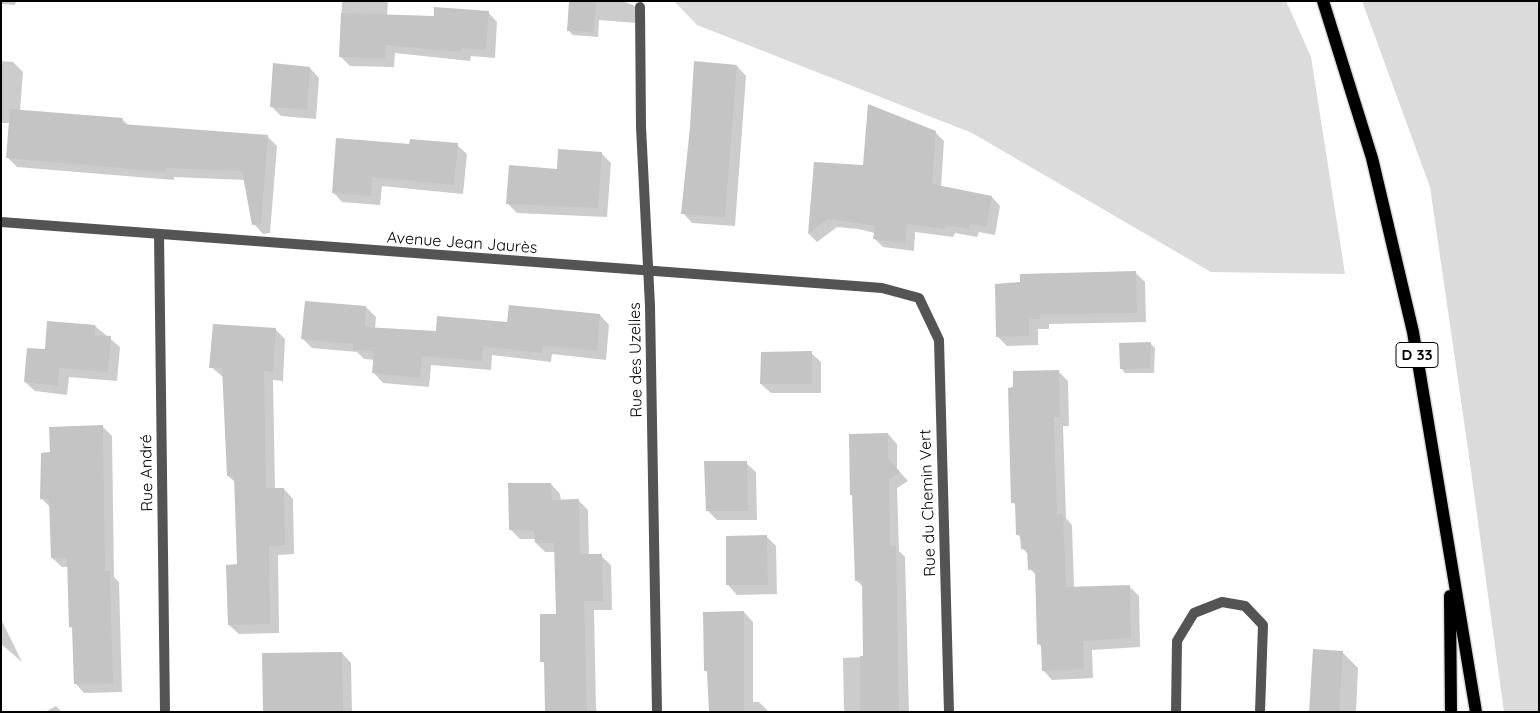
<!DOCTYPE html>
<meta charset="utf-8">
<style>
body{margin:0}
#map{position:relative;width:1540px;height:713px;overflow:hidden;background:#fff;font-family:Quicksand,sans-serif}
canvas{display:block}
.frame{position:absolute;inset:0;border:2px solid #000;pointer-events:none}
</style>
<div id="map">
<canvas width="1540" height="713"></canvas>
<div class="frame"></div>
</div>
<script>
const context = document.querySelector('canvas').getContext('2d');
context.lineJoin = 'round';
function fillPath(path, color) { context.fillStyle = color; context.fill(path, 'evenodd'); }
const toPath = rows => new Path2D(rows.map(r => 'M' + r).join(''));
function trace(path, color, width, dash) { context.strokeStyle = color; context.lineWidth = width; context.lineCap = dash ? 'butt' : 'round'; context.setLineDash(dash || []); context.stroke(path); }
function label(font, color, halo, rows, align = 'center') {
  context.font = font + ' Quicksand,sans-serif'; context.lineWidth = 4; context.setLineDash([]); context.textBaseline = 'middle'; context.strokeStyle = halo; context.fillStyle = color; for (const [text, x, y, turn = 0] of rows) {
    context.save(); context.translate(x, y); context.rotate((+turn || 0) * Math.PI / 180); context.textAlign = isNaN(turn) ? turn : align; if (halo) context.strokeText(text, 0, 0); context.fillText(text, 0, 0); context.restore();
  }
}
fillPath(toPath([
 [674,1,1286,1,1311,57,1345,274,1211,272,972,133,697,25],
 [1362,1,1539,1,1539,712,1504,712,1468,449,1430,187]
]), '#dbdbdb');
fillPath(toPath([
 [1,1,16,1,15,5,1,4],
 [342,1,388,1,387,16,435,17,488,12,497,22,495,58,471,56,470,61,395,53,394,67,350,66,340,56],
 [571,1,622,1,633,5,638,10,637,23,599,20,598,37,573,35,568,30],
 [1,61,13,62,23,72,20,111,122,119,129,126,267,136,277,146,270,233,263,234,254,224,245,180,174,177,174,180,17,167,8,158,10,123,1,123],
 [737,66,746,76,735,226,692,223,683,213],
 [310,68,319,78,316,119,281,116,271,106],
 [935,132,944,141,941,187,992,197,1000,206,995,235,979,232,977,237,955,233,953,237,915,232,914,251,883,247,874,238,875,233,858,229,837,227,817,242,809,234,815,164,864,167],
 [411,145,457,145,467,154,463,194,382,186,380,205,342,202,333,192],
 [601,153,611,163,607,217,517,213,507,203,558,170],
 [1135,272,1145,282,1146,322,1049,324,1049,329,1038,329,1038,345,1007,346,997,336,1021,283],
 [366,307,376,317,375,329,437,333,508,323,600,315,609,325,606,360,552,354,551,362,492,355,491,370,431,365,429,387,383,383,374,373,375,360,364,359,357,352,312,348,303,339],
 [95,326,120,347,117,381,69,377,67,395,35,391,25,382,46,351],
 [276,330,285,339,283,381,273,380,275,489,284,489,293,499,294,554,278,555,279,633,239,634,229,625,238,566,236,483,228,476,223,377,211,367],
 [1150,343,1155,348,1154,373,1125,373,1121,368],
 [811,353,821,362,821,393,771,393,761,384],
 [1059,372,1068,381,1069,426,1063,426,1066,518,1072,525,1074,588,1129,586,1139,596,1140,647,1092,650,1093,678,1052,680,1043,670,1042,647,1039,644,1037,576,1030,569,1029,555,1022,548,1022,539,1017,534,1016,506,1013,502],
 [103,427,112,436,114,577,119,582,122,692,84,693,75,683,73,629,70,626,69,567,62,567,52,558,51,508,42,499,52,454],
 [888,434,897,444,897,469,908,481,897,488,899,551,905,557,909,712,844,712,843,658,864,657,864,588,857,581,854,497,851,494],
 [746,463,756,472,757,520,717,520,707,510],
 [551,484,560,494,561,501,578,500,588,510,589,556,601,556,611,565,612,610,594,610,596,709,598,712,546,712,546,665,542,661,557,615,556,552,545,552,536,543,536,539,520,539,510,529],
 [766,536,776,546,777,594,737,595,728,585],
 [744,612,753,622,753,702,759,702,769,712,710,712,709,674,705,670],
 [1,619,22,662,1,644],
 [1342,652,1358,668,1356,712,1311,712],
 [342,653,351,663,352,712,264,712],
 [56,706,62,712,45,712]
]), '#0003');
fillPath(toPath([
 [569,1,597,1,593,32,567,31],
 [434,7,489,11,486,50,462,48,461,52,386,45,385,58,339,57,341,13,434,16],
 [694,61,737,65,725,217,681,214,690,127],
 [273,63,310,67,307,110,270,107],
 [868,104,936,131,932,184,992,196,986,227,970,224,968,229,946,225,944,229,907,224,905,243,873,239,875,226,828,219,808,234,814,162,863,165],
 [10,109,123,118,122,124,268,135,261,224,252,225,242,171,165,168,165,172,6,158],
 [336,138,409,144,410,139,458,143,454,185,372,177,371,196,332,193],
 [558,149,602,152,598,208,506,204,509,165,557,169],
 [1136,271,1137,313,1040,314,1040,319,1029,319,1029,336,996,337,995,284,1020,282,1020,274],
 [305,301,366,306,365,327,436,331,437,316,507,322,509,305,600,314,597,351,543,345,542,353,483,346,482,361,422,356,420,378,372,373,374,351,353,350,353,344,301,339],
 [47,321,95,325,95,335,111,336,108,372,59,368,58,386,24,382,27,348,45,349],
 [213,324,276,328,273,372,264,371,266,488,284,488,285,545,269,546,270,624,228,625,226,565,237,564,234,476,227,476,222,368,209,368],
 [1151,342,1150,368,1120,369,1119,343],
 [812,351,812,384,760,384,761,352],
 [1059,370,1060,417,1054,417,1057,514,1063,514,1066,587,1130,585,1131,638,1083,641,1084,669,1042,671,1041,645,1037,644,1035,569,1028,570,1027,549,1021,549,1020,535,1016,535,1015,503,1011,503,1008,388,1013,387,1013,371],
 [103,425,105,571,110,571,113,683,74,684,72,627,69,627,67,558,51,558,49,499,40,499,41,453,50,452,49,427],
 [888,433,888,458,900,472,889,479,890,546,896,546,899,712,860,712,860,656,863,656,862,581,855,581,852,495,850,495,849,434],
 [704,461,747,461,748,511,706,511],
 [508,483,551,483,552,500,579,499,580,554,602,554,603,601,584,601,587,712,545,712,544,662,540,662,540,614,556,614,554,543,535,543,534,530,509,530],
 [767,535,768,585,726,585,726,536],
 [744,611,744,712,709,712,707,671,704,671,703,612],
 [1313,649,1343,651,1339,712,1309,712],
 [342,652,343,711,263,712,262,653]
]), '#c4c4c4');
const primary = toPath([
 [1323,1,1372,158,1413,332,1476,712],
 [1450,596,1451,712]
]);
trace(primary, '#dbdbdb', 15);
trace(toPath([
 [1176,712,1177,641,1194,613,1222,602,1245,606,1263,625,1260,712]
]), '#545454', 10);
trace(toPath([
 [640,7,641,127,650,306,657,712],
 [1,222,882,288,919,298,939,340,949,712],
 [159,234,165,712]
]), '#545454', 10);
trace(primary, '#000', 12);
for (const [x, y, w] of [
 [1417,355,42]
]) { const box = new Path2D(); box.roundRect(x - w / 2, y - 12.5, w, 25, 4); context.fillStyle = '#fff'; context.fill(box); trace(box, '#000', 1); }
label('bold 15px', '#000', null, [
 ["D 33",1417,355]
]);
label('16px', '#000', '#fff', [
 ["Avenue Jean Jaurès",462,243,4],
 ["Rue des Uzelles",636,360,-91],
 ["Rue André",147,473,-91],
 ["Rue du Chemin Vert",928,503,-92]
]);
</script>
